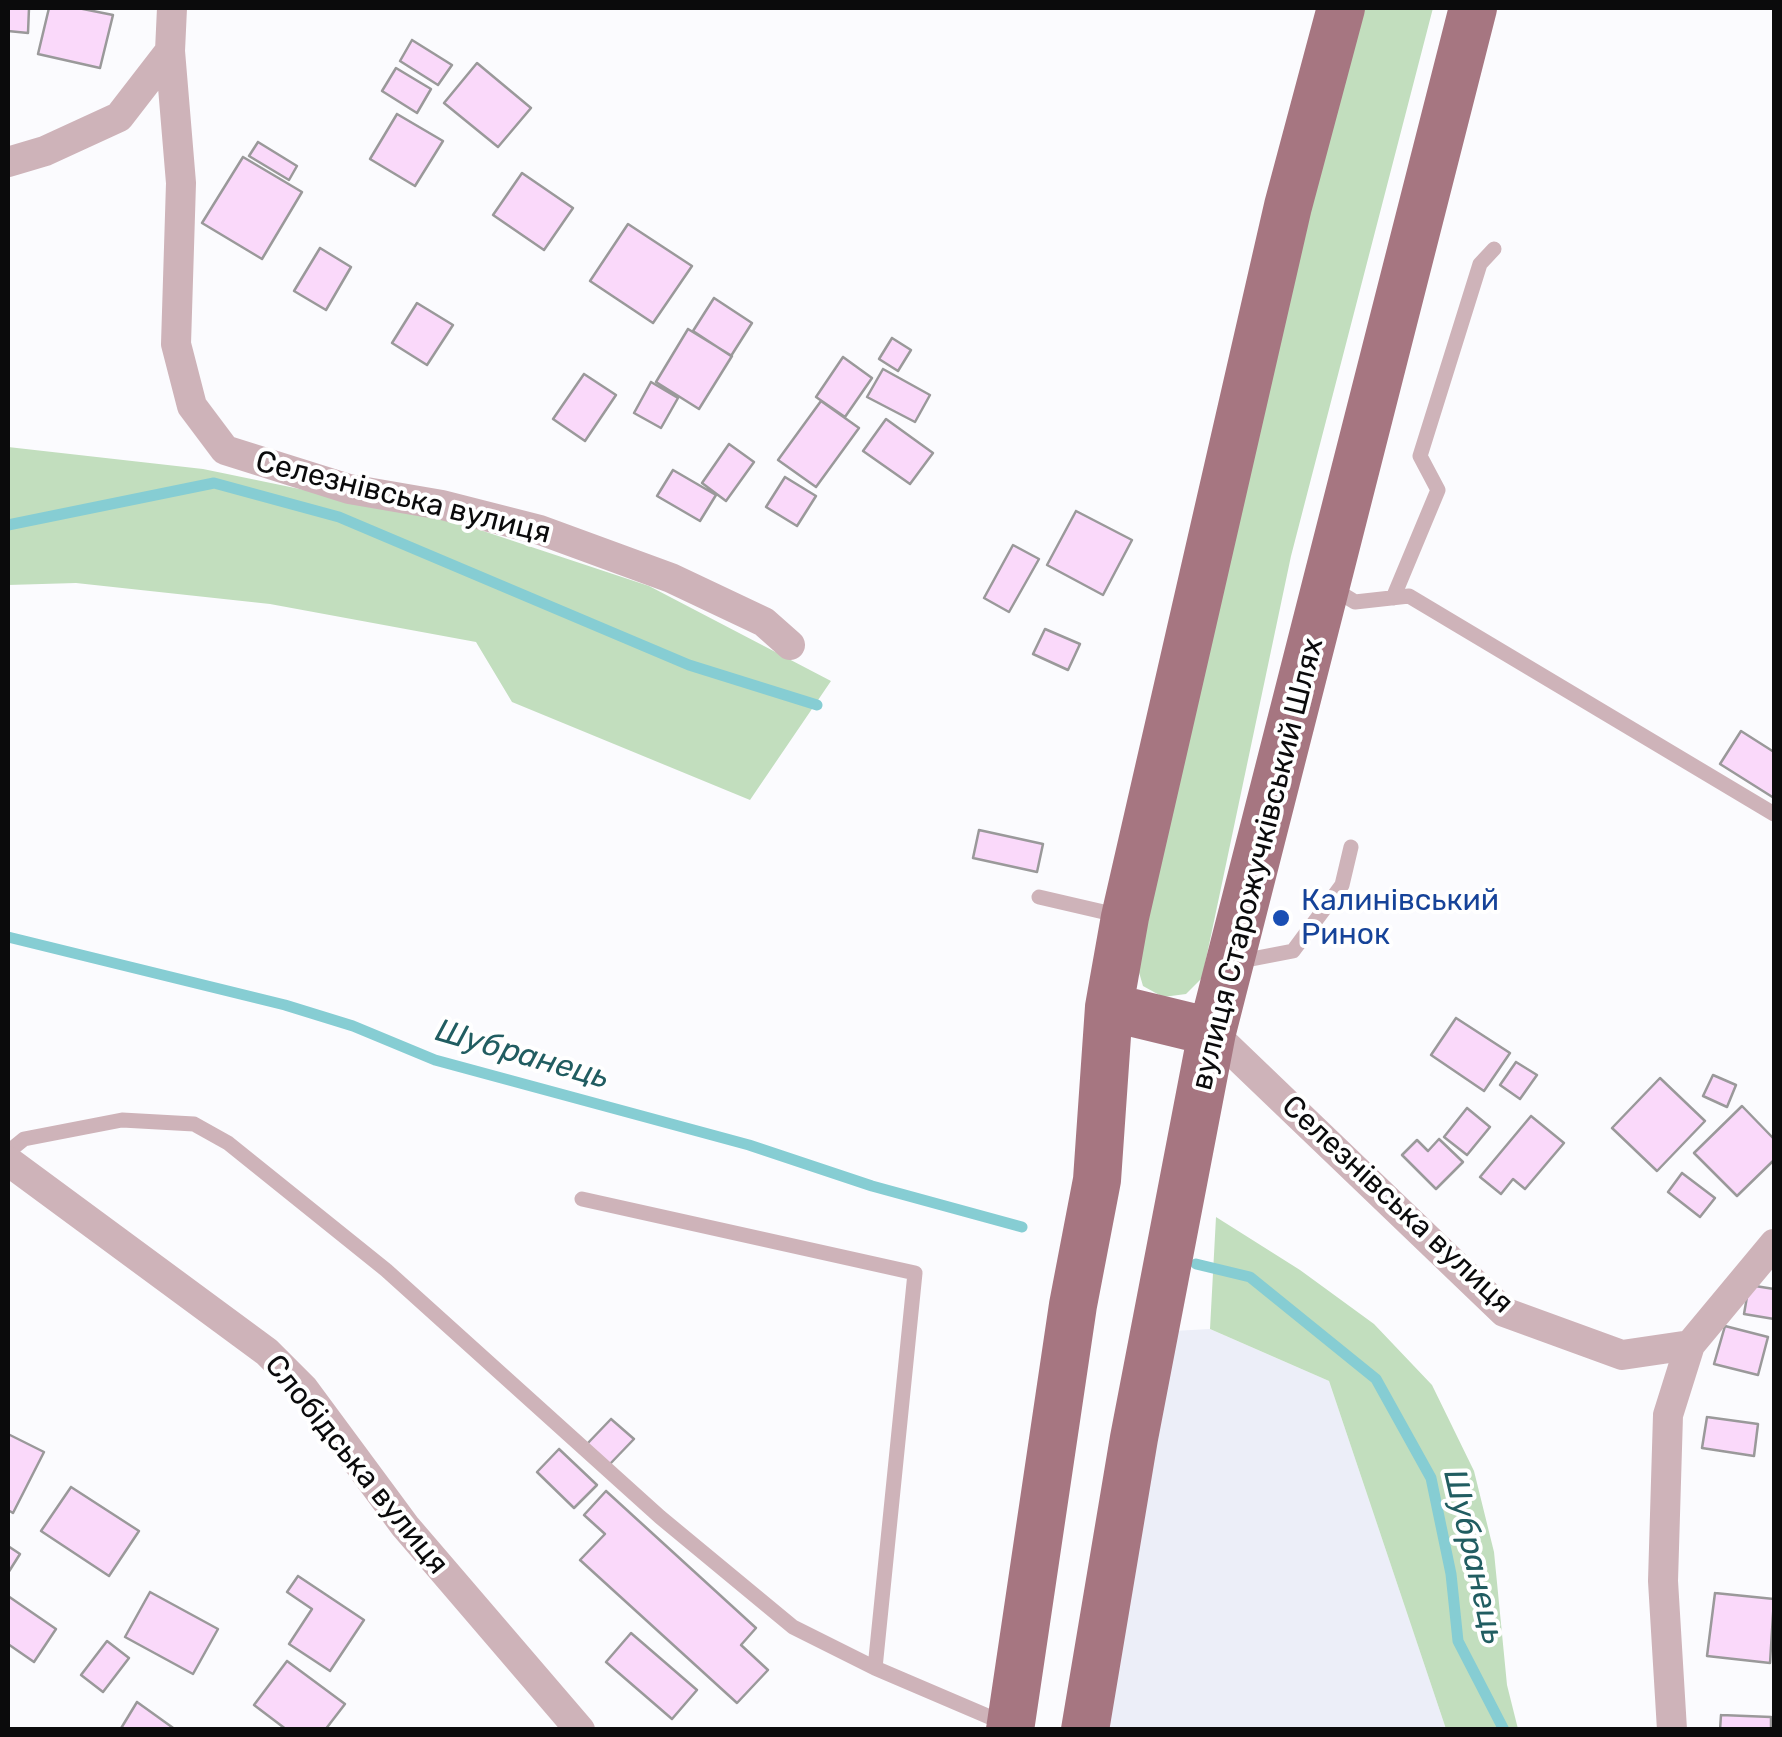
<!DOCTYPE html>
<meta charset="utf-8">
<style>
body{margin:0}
#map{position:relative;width:1782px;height:1737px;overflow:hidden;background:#fbfbfe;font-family:Rubik,sans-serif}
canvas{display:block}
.frame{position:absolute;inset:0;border:10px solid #0b0b0c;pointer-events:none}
</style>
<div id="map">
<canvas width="1782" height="1737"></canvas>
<div class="frame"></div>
</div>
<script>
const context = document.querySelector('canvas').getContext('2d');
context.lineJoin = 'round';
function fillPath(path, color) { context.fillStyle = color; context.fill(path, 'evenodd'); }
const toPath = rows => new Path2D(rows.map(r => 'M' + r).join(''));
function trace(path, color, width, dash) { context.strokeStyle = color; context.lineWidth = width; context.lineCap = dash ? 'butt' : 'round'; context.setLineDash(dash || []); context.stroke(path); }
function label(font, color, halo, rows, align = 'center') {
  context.font = font + ' Rubik,sans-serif'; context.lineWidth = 8; context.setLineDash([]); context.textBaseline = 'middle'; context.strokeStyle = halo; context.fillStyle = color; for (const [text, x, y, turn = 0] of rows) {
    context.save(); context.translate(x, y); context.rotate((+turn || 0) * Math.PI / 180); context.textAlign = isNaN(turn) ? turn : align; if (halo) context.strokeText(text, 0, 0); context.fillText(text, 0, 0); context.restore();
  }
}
fillPath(toPath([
 [1210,1329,1329,1381,1446,1729,1076,1730,1136,1333]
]), '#eceef8');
fillPath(toPath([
 [1357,8,1433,8,1291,556,1202,978,1186,994,1163,997,1143,986,1136,962],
 [8,447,203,469,450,520,649,586,831,681,750,800,512,702,476,642,270,604,76,583,8,585],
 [1216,1217,1300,1270,1374,1324,1432,1385,1474,1471,1494,1552,1507,1685,1518,1729,1446,1729,1329,1381,1210,1329]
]), '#c2debe');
trace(toPath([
 [8,525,214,483,339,517,689,665,817,705],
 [8,937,285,1005,353,1026,435,1060,749,1145,872,1186,1022,1227],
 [1196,1264,1250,1277,1376,1379,1431,1478,1451,1574,1458,1641,1504,1730]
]), '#86cdd3', 11);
const building = toPath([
 [8,8,29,8,28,33,8,31,8,8],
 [49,8,78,8,113,15,100,68,38,54,49,8],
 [412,40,452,65,438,85,400,61,412,40],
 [477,63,531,108,498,147,444,103,477,63],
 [396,68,431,89,417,113,382,91,396,68],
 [397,114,443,141,415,186,370,159,397,114],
 [258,142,297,166,289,180,249,156,258,142],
 [243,157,302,192,262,259,202,223,243,157],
 [522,173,573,208,544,250,493,215,522,173],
 [628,224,692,266,653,323,590,281,628,224],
 [320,248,351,267,326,310,294,291,320,248],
 [714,298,752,323,731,356,693,331,714,298],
 [417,303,453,325,427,365,392,343,417,303],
 [688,329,732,356,699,409,656,382,688,329],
 [892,338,911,350,898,371,879,359,892,338],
 [843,357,872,378,845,417,816,397,843,357],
 [883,369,930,395,915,422,867,397,883,369],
 [584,374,616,395,585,441,553,419,584,374],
 [651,382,678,398,661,428,634,413,651,382],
 [821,401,859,428,816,487,778,460,821,401],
 [886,419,933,453,910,484,863,451,886,419],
 [729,444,754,462,726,501,702,483,729,444],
 [673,470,716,495,700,521,657,496,673,470],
 [785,477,816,496,797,526,766,507,785,477],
 [1076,511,1132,540,1103,595,1047,565,1076,511],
 [1013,545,1039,559,1009,612,984,598,1013,545],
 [1045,629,1080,644,1068,670,1033,654,1045,629],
 [1741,731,1774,752,1774,798,1720,764,1741,731],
 [979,830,1043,844,1037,872,973,858,979,830],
 [1456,1018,1510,1053,1484,1091,1431,1055,1456,1018],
 [1516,1062,1537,1075,1520,1099,1500,1085,1516,1062],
 [1713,1075,1736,1085,1727,1107,1703,1096,1713,1075],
 [1660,1078,1705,1121,1657,1171,1612,1128,1660,1078],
 [1742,1106,1774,1139,1774,1160,1737,1196,1694,1153,1742,1106],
 [1467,1108,1490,1127,1467,1155,1444,1137,1467,1108],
 [1531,1116,1564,1143,1525,1189,1513,1179,1501,1194,1480,1177,1531,1116],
 [1439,1139,1463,1162,1436,1189,1402,1155,1417,1140,1428,1151,1439,1139],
 [1682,1173,1715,1198,1700,1217,1668,1192,1682,1173],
 [1749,1285,1774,1289,1774,1319,1744,1314,1749,1285],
 [1725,1326,1768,1337,1758,1375,1714,1364,1725,1326],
 [1707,1417,1758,1424,1754,1456,1702,1448,1707,1417],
 [611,1419,634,1439,609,1465,587,1444,611,1419],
 [8,1434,44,1452,13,1513,8,1510,8,1434],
 [559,1449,597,1485,574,1508,537,1472,559,1449],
 [71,1487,139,1531,109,1576,41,1531,71,1487],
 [606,1491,756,1628,741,1645,768,1670,737,1703,580,1560,605,1534,584,1515,606,1491],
 [8,1546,20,1554,8,1573,8,1546],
 [298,1576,364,1620,330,1671,289,1644,312,1609,287,1592,298,1576],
 [150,1592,218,1629,193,1674,125,1637,150,1592],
 [1715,1593,1774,1599,1770,1663,1707,1656,1715,1593],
 [8,1596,56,1629,34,1662,8,1644,8,1596],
 [631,1633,697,1690,672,1719,606,1662,631,1633],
 [107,1641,129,1658,103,1692,81,1675,107,1641],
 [287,1661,345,1704,325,1730,287,1730,254,1705,287,1661],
 [137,1702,176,1730,120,1730,137,1702],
 [1721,1715,1771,1717,1771,1730,1720,1730,1721,1715]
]);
fillPath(building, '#fad9fa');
trace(building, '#9a999a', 2.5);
trace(toPath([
 [1332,588,1355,602,1409,596,1774,814],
 [1393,598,1438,490,1420,456,1480,264,1494,249],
 [1039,897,1121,916],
 [1236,962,1293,951,1342,885,1351,847],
 [8,1152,24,1139,122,1120,194,1124,228,1143,386,1270,660,1517,793,1627,875,1668,1006,1724],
 [582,1199,915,1273,875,1668]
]), '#ceb3b9', 15);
trace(toPath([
 [172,8,170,51,181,183,176,344,192,406,225,450,349,489,442,505,540,530,671,578,764,622,790,645],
 [8,162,45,151,119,117,170,51],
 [1212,1032,1504,1312,1622,1355,1690,1345,1668,1415,1663,1581,1672,1730],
 [8,1161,267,1352,303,1388,405,1526,580,1730],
 [1690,1345,1774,1244]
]), '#ceb3b9', 30);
trace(toPath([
 [1109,1007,1212,1032],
 [1010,1730,1073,1305,1097,1180,1109,1007,1125,917,1288,206,1341,8],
 [1085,1730,1134,1438,1212,1032,1473,8]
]), '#a67681', 48);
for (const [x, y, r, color] of [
 [1281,918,10,"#1a4fb4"]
]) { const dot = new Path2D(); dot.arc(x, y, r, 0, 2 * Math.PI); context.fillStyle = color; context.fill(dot); trace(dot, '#fff', 4); }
label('30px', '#0b0b0c', '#fff', [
 ["Селезнівська вулиця",403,498,14],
 ["вулиця Старожучківський Шлях",1258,864,-76],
 ["Селезнівська вулиця",1397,1205,43],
 ["Слобідська вулиця",356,1465,51]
]);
label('30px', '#164399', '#fff', [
 ["Калинівський",1301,901],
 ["Ринок",1301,935]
], 'left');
label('italic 32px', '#215d61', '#fff', [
 ["Шубранець",522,1055,16],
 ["Шубранець",1473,1557,77]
]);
</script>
